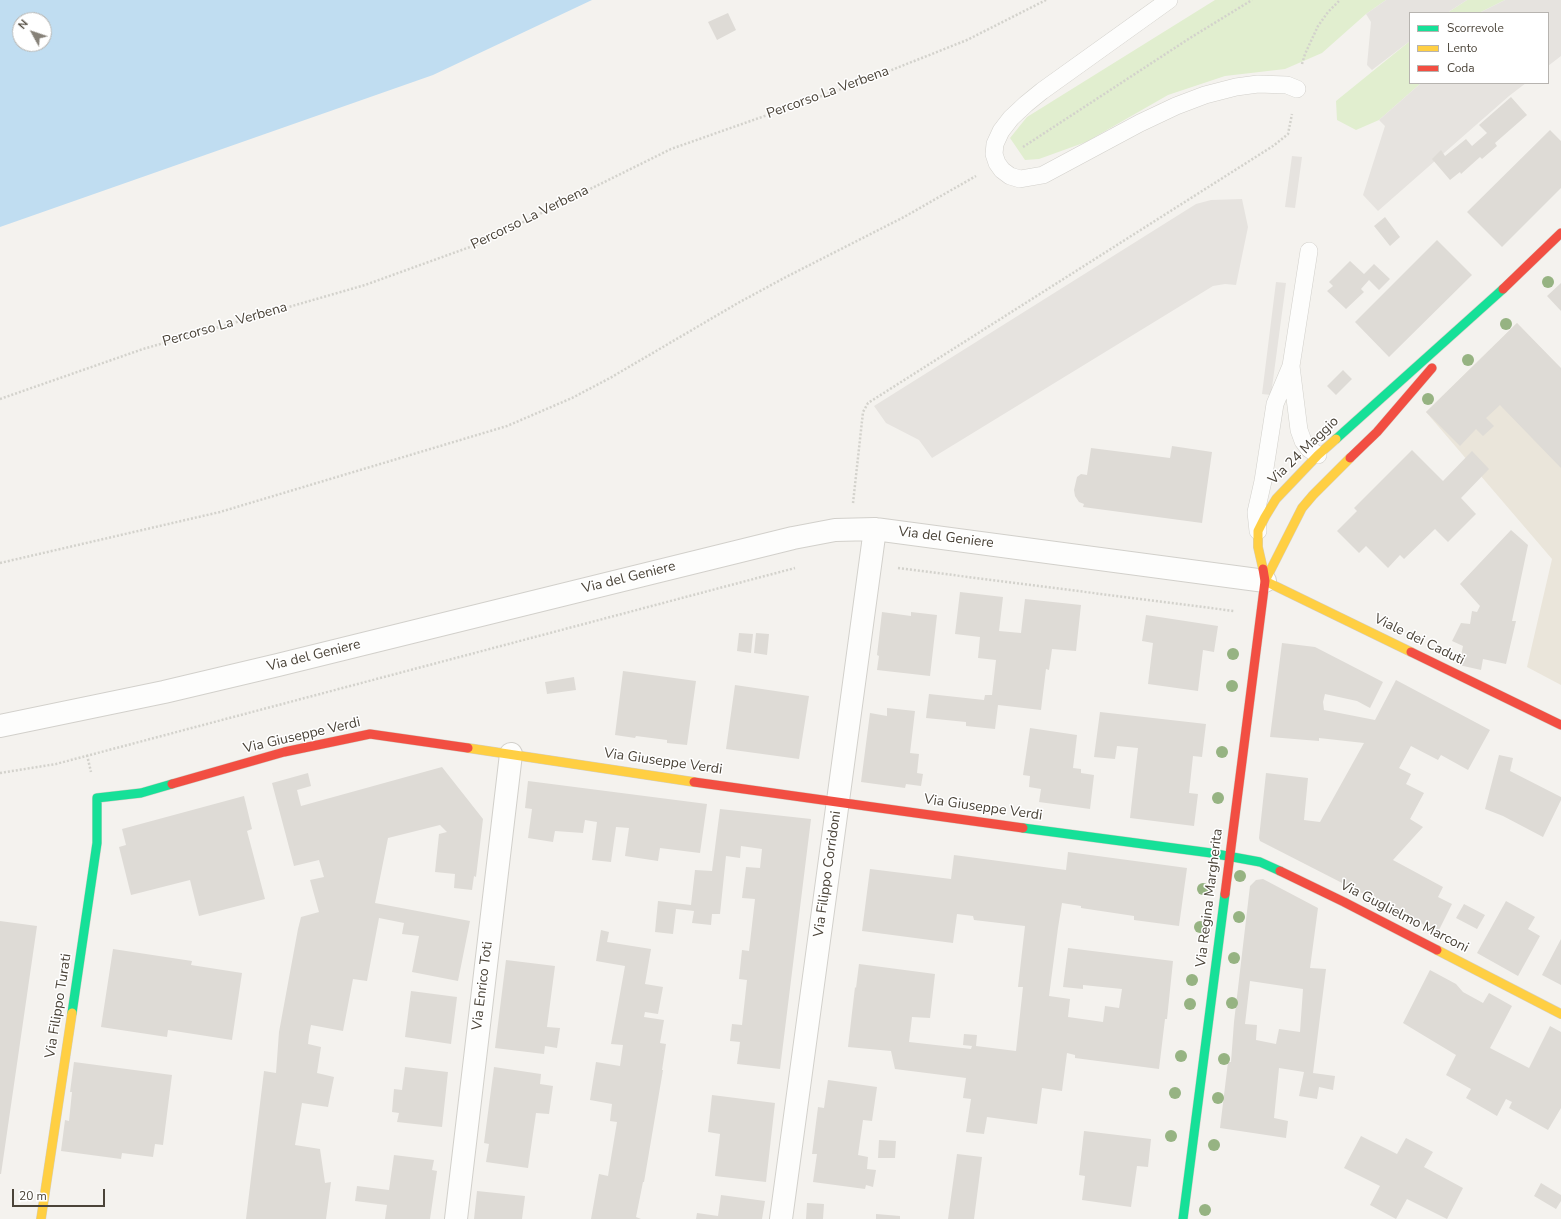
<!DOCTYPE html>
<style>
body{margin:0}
#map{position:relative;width:1561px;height:1219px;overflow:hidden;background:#f4f2ee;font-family:"Nunito Sans",sans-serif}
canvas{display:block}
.legend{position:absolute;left:1409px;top:12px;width:140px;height:72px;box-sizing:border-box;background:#fff;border:1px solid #b7b4b0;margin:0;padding:5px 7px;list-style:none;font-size:12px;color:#4b4439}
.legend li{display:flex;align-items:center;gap:8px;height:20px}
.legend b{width:20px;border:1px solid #b7b4b0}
.north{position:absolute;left:12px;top:12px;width:40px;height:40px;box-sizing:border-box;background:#fff;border:1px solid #b7b4b0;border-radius:50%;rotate:310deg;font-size:11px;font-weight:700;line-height:16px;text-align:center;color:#4b4439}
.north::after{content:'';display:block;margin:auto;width:14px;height:18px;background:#868178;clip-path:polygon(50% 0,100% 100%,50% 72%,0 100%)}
.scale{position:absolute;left:12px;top:1189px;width:93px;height:18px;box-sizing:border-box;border:2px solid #4b4439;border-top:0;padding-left:5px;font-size:12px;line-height:14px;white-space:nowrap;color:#4b4439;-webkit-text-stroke:3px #fff;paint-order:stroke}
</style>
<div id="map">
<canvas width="1561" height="1219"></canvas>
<ul class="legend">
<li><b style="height:5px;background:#16e098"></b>Scorrevole</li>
<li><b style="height:5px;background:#ffcf43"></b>Lento</li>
<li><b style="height:5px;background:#f24e42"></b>Coda</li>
</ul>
<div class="north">N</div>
<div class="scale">20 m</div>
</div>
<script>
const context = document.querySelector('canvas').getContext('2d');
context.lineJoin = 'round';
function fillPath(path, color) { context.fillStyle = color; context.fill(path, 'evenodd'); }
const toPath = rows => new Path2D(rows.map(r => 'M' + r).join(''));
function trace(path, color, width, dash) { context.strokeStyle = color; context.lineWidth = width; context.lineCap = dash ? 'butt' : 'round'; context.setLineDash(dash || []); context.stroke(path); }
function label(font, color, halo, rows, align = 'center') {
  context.font = font + ' "Nunito Sans",sans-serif'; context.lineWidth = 3; context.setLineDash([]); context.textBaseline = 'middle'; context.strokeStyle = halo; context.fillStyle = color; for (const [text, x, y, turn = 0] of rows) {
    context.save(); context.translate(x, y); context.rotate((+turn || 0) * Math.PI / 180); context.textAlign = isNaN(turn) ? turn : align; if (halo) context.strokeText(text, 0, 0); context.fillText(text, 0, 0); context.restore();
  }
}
fillPath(toPath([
 [1517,323,1561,369,1561,685,1527,667,1552,559,1426,412]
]), '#eae5da');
fillPath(toPath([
 [1215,0,1386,0,1366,14,1322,53,1285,69,1225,76,1168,95,1086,142,1039,159,1025,160,1010,138,1027,117],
 [1467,0,1505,0,1479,13,1447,13],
 [1410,41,1410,83,1421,83,1379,120,1356,130,1337,120,1336,101]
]), '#e1eecf');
fillPath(toPath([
 [1386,0,1467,0,1447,13,1410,13,1410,41,1372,70,1367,65,1371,22,1366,14],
 [1505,0,1561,0,1561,56,1548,66,1548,13,1479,13],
 [1421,83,1526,83,1509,96,1378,211,1363,195,1385,126,1379,120],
 [1292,156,1302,157,1295,208,1285,207],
 [1242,199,1248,227,1236,285,1225,284,1213,286,932,458,919,440,886,423,874,406,1196,204,1211,200],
 [1276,282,1286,283,1271,395,1262,394]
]), '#e6e3df');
fillPath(toPath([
 [0,0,592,0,433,75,0,227],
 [20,20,44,20,44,44,20,44]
]), '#c0ddf1');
fillPath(toPath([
 [728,13,736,30,717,40,708,22],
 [1511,97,1527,115,1495,143,1497,146,1482,159,1480,157,1461,174,1460,172,1450,180,1432,159,1441,150,1445,156,1466,139,1472,146,1487,133,1479,125],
 [1550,130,1561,141,1561,188,1502,247,1467,212],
 [1385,217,1400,237,1390,246,1374,226],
 [1437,240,1472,275,1389,357,1355,322],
 [1350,261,1364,274,1374,264,1390,279,1379,290,1369,280,1361,289,1364,292,1346,309,1327,291,1333,286,1329,282],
 [1561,283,1561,311,1547,296],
 [1517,323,1561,368,1561,468,1500,405,1486,418,1494,426,1483,436,1476,429,1460,446,1426,412],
 [1343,370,1352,379,1336,395,1327,386],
 [1172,446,1212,452,1202,523,1083,507,1084,504,1079,502,1075,496,1074,490,1077,477,1081,474,1087,475,1091,448,1170,458],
 [1412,450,1443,481,1472,451,1489,469,1461,498,1476,514,1448,542,1435,529,1404,559,1400,555,1388,568,1366,546,1359,553,1337,531,1357,511,1354,508],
 [1511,530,1528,545,1512,621,1516,621,1506,664,1483,659,1481,670,1459,665,1463,646,1452,641,1461,623,1470,624,1472,611,1477,612,1480,606,1460,584],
 [960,592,1003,597,999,631,1021,633,1025,599,1081,605,1076,651,1052,649,1049,670,1046,669,1041,710,998,705,995,729,966,726,966,722,926,718,929,694,984,700,985,695,992,695,996,660,978,658,980,637,955,634],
 [882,612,911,616,911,612,937,615,930,676,877,670,879,656,877,655],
 [1146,615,1218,626,1214,652,1203,650,1198,691,1148,684,1153,643,1142,641],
 [739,633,753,634,751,653,737,651],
 [756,633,769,634,767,655,754,653],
 [1282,643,1315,647,1383,682,1370,708,1357,701,1325,694,1323,702,1324,710,1375,720,1396,680,1490,730,1468,770,1441,755,1438,760,1411,746,1399,768,1411,774,1406,784,1424,793,1410,819,1423,827,1393,860,1443,887,1438,897,1452,904,1438,932,1260,841,1259,838,1266,773,1308,778,1304,820,1320,822,1364,743,1319,738,1319,741,1270,737],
 [623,671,696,681,687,745,667,743,667,740,636,736,635,738,615,735],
 [574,677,576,690,547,694,545,682],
 [735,685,809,696,799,759,726,749],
 [887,708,915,711,910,753,919,754,917,773,923,774,921,786,906,784,905,788,861,782,870,713,887,716],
 [1100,712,1206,724,1202,757,1193,756,1189,793,1198,794,1194,826,1130,818,1138,748,1117,746,1115,759,1094,757],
 [1030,728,1077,735,1073,768,1081,769,1081,773,1094,775,1090,809,1039,802,1041,789,1029,787,1030,776,1023,775],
 [1499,755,1513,758,1510,771,1561,797,1561,800,1543,837,1503,816,1485,809],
 [442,767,483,819,476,877,474,876,472,890,454,888,455,874,435,872,439,834,447,832,440,825,388,838,375,903,470,921,458,981,412,972,419,936,402,934,404,923,379,918,367,981,353,979,343,1031,311,1025,309,1035,308,1044,321,1047,317,1073,334,1077,328,1107,302,1103,295,1145,320,1149,325,1183,331,1182,326,1219,246,1219,264,1071,276,1073,279,1032,298,929,301,917,319,912,310,880,324,877,319,860,294,866,272,783,308,773,311,786,297,790,301,806],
 [528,781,707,804,700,853,660,848,658,861,625,856,629,828,616,827,611,862,592,860,597,822,585,820,583,833,555,831,553,842,528,838,532,809,525,808],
 [244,796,252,829,247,831,265,899,199,916,190,880,131,895,119,847,126,845,122,829],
 [720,809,811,819,780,1069,737,1064,740,1042,730,1041,732,1024,742,1025,747,980,739,979,742,950,749,951,755,899,742,898,746,867,760,868,762,849,741,846,740,858,726,856,720,914,712,914,711,925,692,923,694,911,676,909,673,934,655,932,658,901,691,905,695,870,712,871],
 [1068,852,1187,868,1179,926,1134,920,1134,916,1081,908,1081,906,1062,903,1058,928,1049,996,1070,999,1068,1017,1103,1022,1105,1006,1119,1008,1122,989,1083,985,1083,989,1063,987,1068,948,1173,961,1167,1019,1165,1019,1159,1069,1075,1058,1075,1055,1067,1053,1062,1091,1042,1088,1037,1124,987,1117,984,1134,966,1132,971,1099,963,1098,966,1078,895,1069,891,1051,848,1047,855,987,856,988,859,964,935,974,930,1018,912,1017,909,1042,971,1049,972,1046,963,1045,964,1034,977,1035,976,1046,1016,1051,1023,987,1018,987,1025,926,974,920,973,916,957,914,953,943,862,931,870,869,951,879,954,855,1066,870],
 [1263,879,1318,908,1310,968,1326,969,1313,1073,1335,1076,1333,1090,1319,1087,1317,1099,1299,1096,1304,1072,1279,1068,1274,1118,1288,1121,1286,1138,1220,1128,1228,1062,1231,1062,1234,1022,1250,886,1256,880],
 [1250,981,1303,989,1300,1032,1279,1029,1276,1044,1256,1040,1257,1025,1245,1024],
 [1506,901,1535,917,1528,929,1540,936,1518,976,1477,953],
 [1464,904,1485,915,1477,929,1456,918],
 [0,921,37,926,1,1174,0,1174],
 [601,930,609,932,607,942,651,949,645,984,663,987,658,1014,645,1012,644,1017,664,1020,660,1043,666,1044,662,1070,663,1070,644,1182,643,1182,636,1217,641,1219,591,1219,599,1174,608,1176,617,1122,610,1121,612,1104,590,1100,596,1062,620,1066,623,1045,611,1044,625,966,596,961],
 [1561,939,1561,985,1542,975],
 [113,949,192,961,191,965,242,973,232,1040,168,1030,167,1037,101,1027],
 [506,960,555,966,547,1027,560,1028,557,1048,545,1046,544,1054,495,1048],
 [1430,970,1456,984,1463,992,1483,1003,1489,993,1512,1006,1490,1048,1529,1068,1550,1026,1561,1032,1561,1108,1548,1130,1509,1108,1512,1102,1506,1099,1497,1116,1466,1098,1471,1089,1446,1075,1456,1055,1403,1023],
 [411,991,457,997,451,1044,405,1037],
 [74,1062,172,1075,163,1145,155,1144,153,1157,122,1153,121,1159,61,1151,65,1120,69,1121,72,1092,70,1092],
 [405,1067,448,1072,442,1127,397,1122,399,1113,392,1112,394,1089,402,1090],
 [494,1067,541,1074,540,1084,553,1086,549,1114,536,1113,528,1168,486,1162,489,1144,484,1143],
 [828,1080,877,1087,872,1121,863,1120,858,1155,868,1157,867,1169,876,1170,873,1187,866,1185,865,1189,813,1182,817,1154,812,1154,818,1107,824,1108],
 [712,1095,775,1103,766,1182,715,1176,720,1134,708,1132],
 [1084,1131,1151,1139,1148,1167,1137,1166,1131,1207,1082,1200,1085,1176,1079,1175],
 [1361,1136,1397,1154,1406,1138,1433,1152,1424,1167,1463,1188,1447,1219,1407,1199,1396,1219,1370,1205,1380,1186,1344,1168],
 [879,1140,896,1141,895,1158,878,1158],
 [957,1154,982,1157,974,1219,948,1219],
 [394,1155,434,1160,432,1170,437,1171,430,1219,385,1219,387,1205,355,1201,357,1186,389,1190],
 [1541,1183,1561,1195,1561,1201,1556,1209,1534,1196],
 [477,1191,525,1196,522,1219,474,1219],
 [721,1195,765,1201,762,1219,696,1219,697,1213,718,1216],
 [807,1203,824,1204,823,1219,806,1219],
 [876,1214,900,1216,900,1219,876,1219]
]), '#dedbd6');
const lane = toPath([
 [1169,0,1042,91,1026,104,1011,118,1001,131,995,144,994,154,997,163,1002,170,1010,176,1020,179,1043,175,1140,123,1176,106,1205,95,1236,87,1258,84,1287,85,1297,89],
 [1291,366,1309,251],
 [1258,531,1256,512,1263,481,1275,404,1291,366,1299,430,1303,441,1309,449,1318,455]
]);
const street = toPath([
 [0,726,164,692,278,665,793,538,835,530,875,529,1265,581],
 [456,1219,511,754],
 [781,1219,875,529]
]);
const fast = toPath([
 [1336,439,1503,289],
 [1023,828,1211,853,1260,862,1280,871],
 [72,1013,97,843,97,798,141,793,172,784],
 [1183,1219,1225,894]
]);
const slow = toPath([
 [1263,569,1258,547,1258,531,1265,517,1276,499,1318,455,1336,439],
 [1265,581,1302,508,1313,495,1350,458],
 [1265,581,1411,652],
 [468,748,694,782],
 [1437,950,1561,1014],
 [41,1219,72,1013]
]);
const jam = toPath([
 [1503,289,1561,233],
 [1350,458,1377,432,1432,368],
 [1411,652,1561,725],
 [694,782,1023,828],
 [172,784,284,752,370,734,468,748],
 [1280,871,1344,902,1437,950],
 [1225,894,1265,581,1263,569]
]);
trace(lane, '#d2d0cb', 18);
trace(street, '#d2d0cb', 24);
trace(fast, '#d3cfc5', 10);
trace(slow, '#d3cfc5', 10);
trace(jam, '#d3cfc5', 10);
trace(toPath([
 [1302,64,1305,54,1318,26,1328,12,1340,0],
 [1023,147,1190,38,1252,0],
 [0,399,143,349,365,285,481,243,671,149,864,81,967,40,1046,0],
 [853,503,863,412,868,403,1273,146,1288,134,1292,114],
 [0,563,220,512,507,426,572,398,610,378,738,303,786,277,904,217,976,176],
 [898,568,1234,611],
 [87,755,91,772],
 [0,773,56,764,795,568]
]), '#d3d2cc', 2.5, [2, 2]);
trace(lane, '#fdfdfc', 17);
trace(street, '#fdfdfc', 22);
trace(fast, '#16e098', 9);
trace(slow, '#ffcf43', 9);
trace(jam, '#f24e42', 9);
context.fillStyle = '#96b382';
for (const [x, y] of [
 [1548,282],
 [1506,324],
 [1468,360],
 [1428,399],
 [1233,654],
 [1232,686],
 [1222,752],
 [1218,798],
 [1240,876],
 [1203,889],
 [1239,917],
 [1200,927],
 [1234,958],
 [1192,980],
 [1232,1003],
 [1190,1004],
 [1181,1056],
 [1224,1059],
 [1175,1093],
 [1218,1098],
 [1171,1136],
 [1214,1145],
 [1205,1210]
]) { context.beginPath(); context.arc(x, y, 6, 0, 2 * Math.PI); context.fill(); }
label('14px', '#4b4439', '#fff', [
 ["Percorso La Verbena",828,93,-20],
 ["Percorso La Verbena",530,218,-26],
 ["Percorso La Verbena",225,325,-16],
 ["Via 24 Maggio",1304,451,-44],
 ["Via del Geniere",946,538,7],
 ["Via del Geniere",629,578,-14],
 ["Viale dei Caduti",1419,640,26],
 ["Via del Geniere",314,656,-14],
 ["Via Giuseppe Verdi",302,736,-13],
 ["Via Giuseppe Verdi",663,762,8],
 ["Via Giuseppe Verdi",983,808,8],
 ["Via Filippo Corridoni",828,874,-82],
 ["Via Regina Margherita",1210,898,-83],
 ["Via Guglielmo Marconi",1404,917,27],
 ["Via Enrico Toti",483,986,-83],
 ["Via Filippo Turati",59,1006,-81]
]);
</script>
